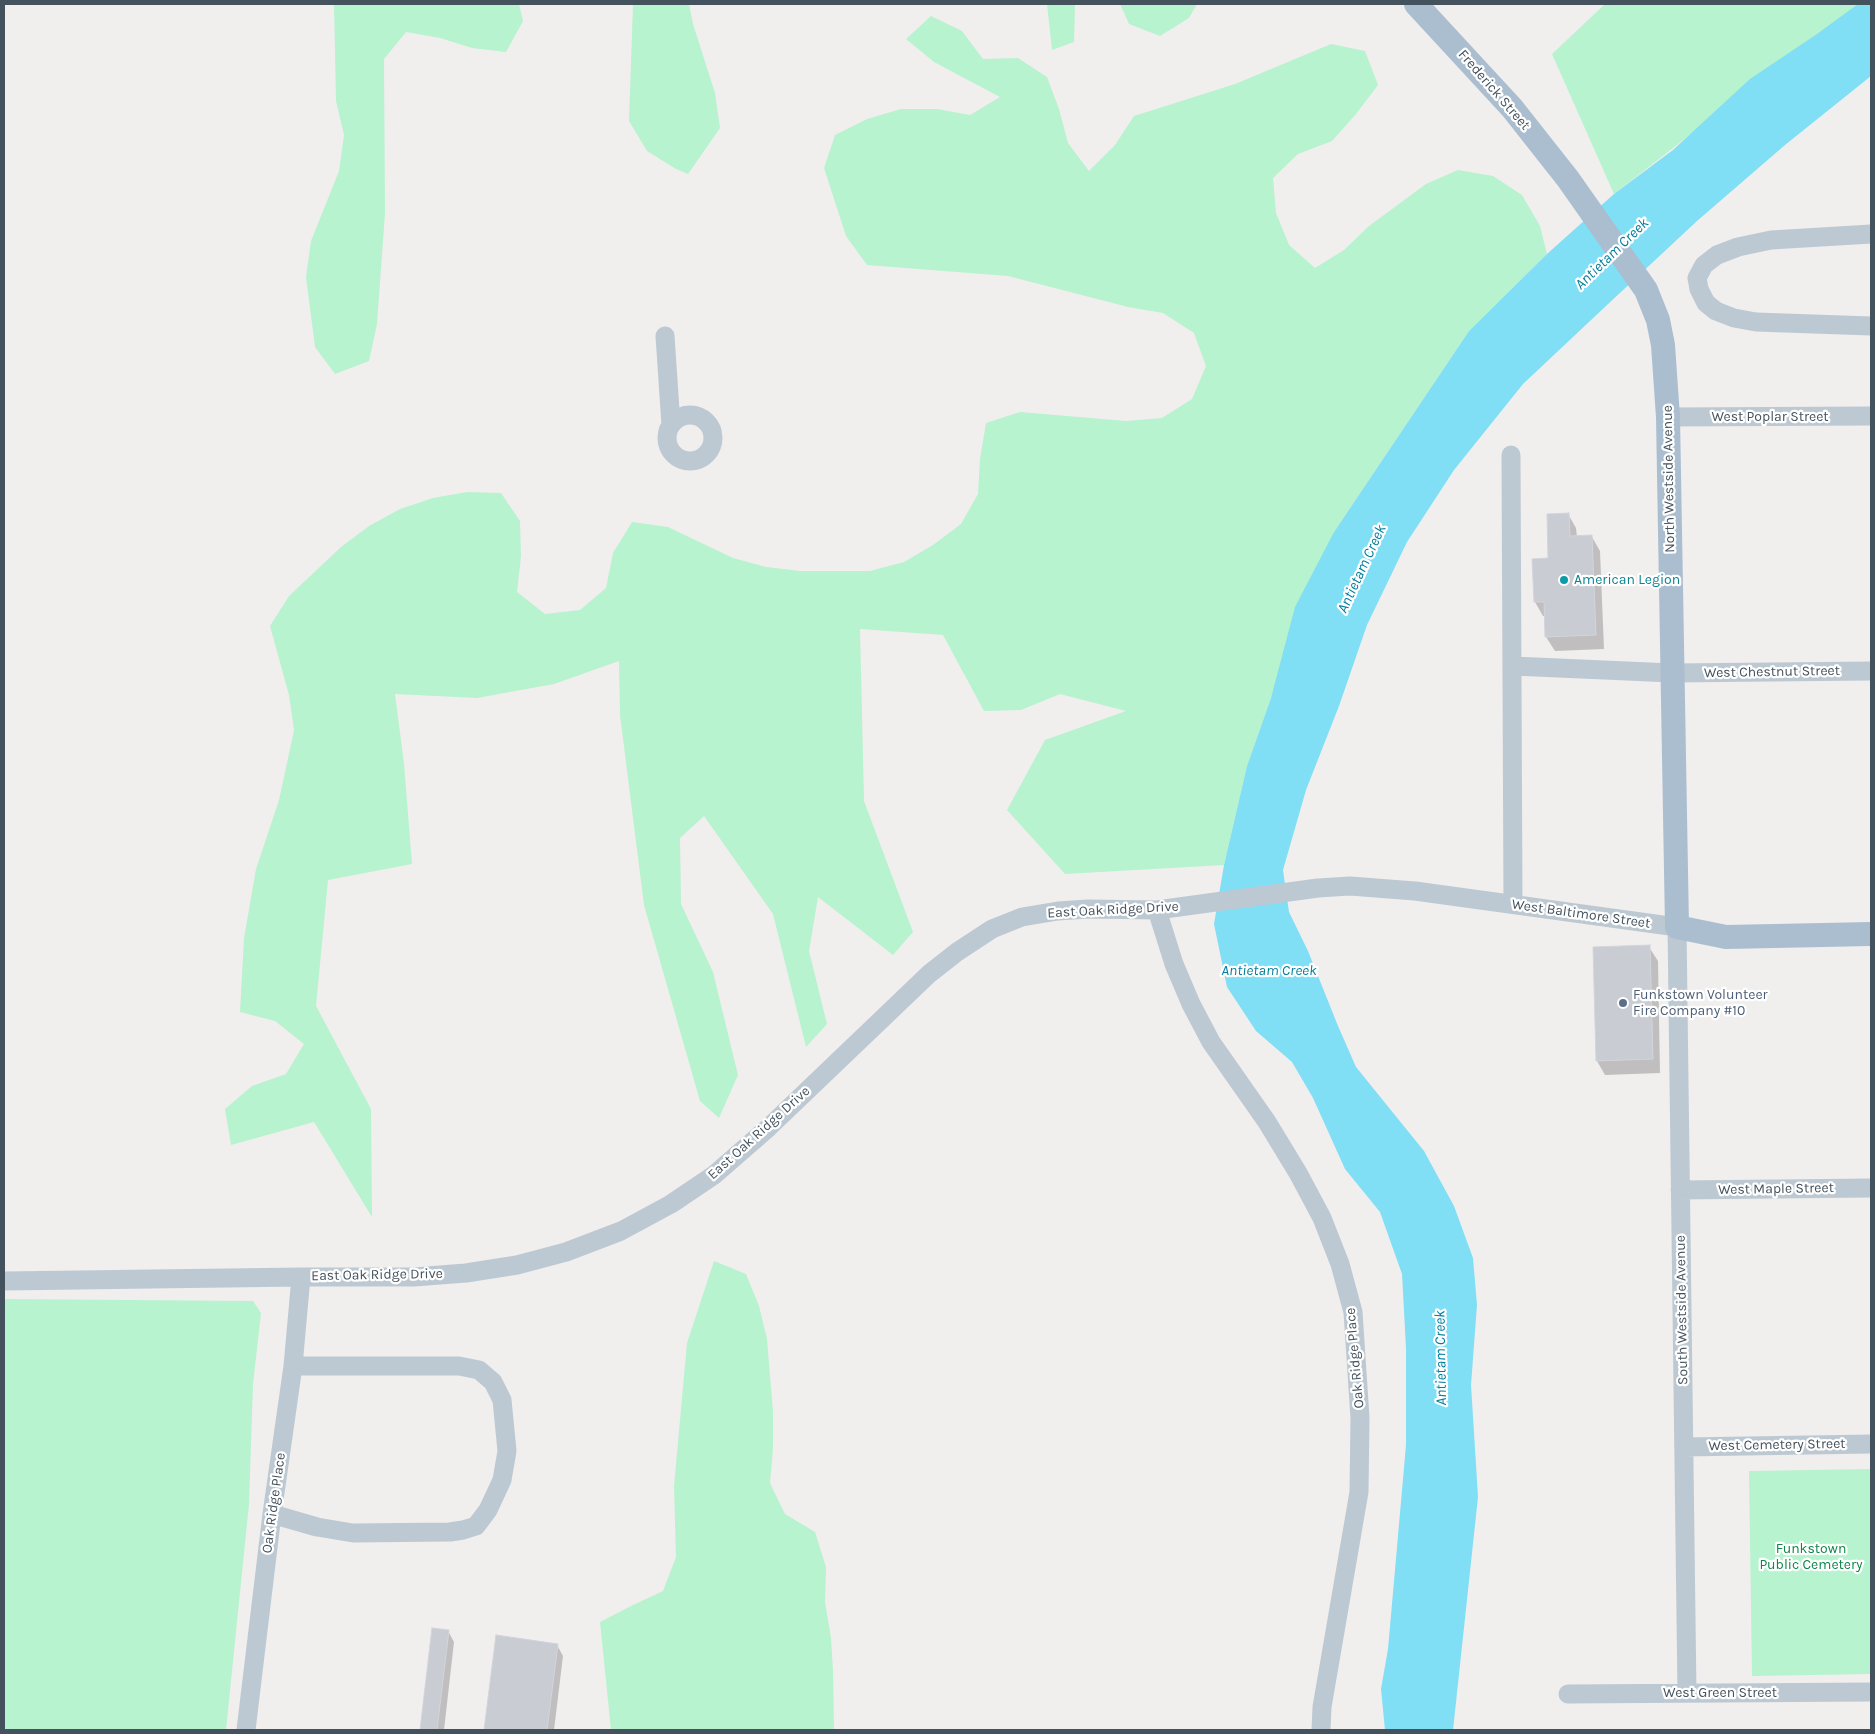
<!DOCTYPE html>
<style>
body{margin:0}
#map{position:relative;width:1875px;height:1734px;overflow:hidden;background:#f1eeee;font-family:Karla,sans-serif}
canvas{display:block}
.frame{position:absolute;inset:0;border:5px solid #44525d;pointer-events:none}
</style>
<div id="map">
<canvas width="1875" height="1734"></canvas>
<div class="frame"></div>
</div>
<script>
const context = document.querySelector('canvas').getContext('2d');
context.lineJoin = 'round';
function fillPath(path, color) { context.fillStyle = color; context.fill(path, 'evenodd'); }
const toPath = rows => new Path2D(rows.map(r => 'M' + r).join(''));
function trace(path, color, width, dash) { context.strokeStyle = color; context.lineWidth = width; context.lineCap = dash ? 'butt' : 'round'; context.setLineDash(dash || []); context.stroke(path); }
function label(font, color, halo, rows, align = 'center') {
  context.font = font + ' Karla,sans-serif'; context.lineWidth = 4.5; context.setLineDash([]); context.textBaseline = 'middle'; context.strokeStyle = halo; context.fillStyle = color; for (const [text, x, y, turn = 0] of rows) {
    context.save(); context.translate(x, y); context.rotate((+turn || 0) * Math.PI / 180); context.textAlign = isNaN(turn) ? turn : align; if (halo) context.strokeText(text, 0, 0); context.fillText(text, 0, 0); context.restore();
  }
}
fillPath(toPath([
 [334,4,519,4,523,21,506,52,472,48,440,38,406,32,384,59,385,213,377,324,369,361,335,374,315,347,306,277,311,241,339,171,344,135,336,101],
 [633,4,689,4,693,24,715,93,720,128,688,174,676,169,647,151,629,121],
 [1047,4,1075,4,1074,42,1052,50],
 [1120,4,1197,4,1189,18,1160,36,1129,24],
 [1605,4,1858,4,1614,194,1552,54],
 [931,16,962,31,983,59,1018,58,1047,77,1059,109,1068,143,1089,171,1115,145,1134,116,1235,84,1331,44,1365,51,1378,85,1356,114,1332,141,1298,154,1273,178,1276,213,1289,245,1315,268,1344,250,1369,226,1426,184,1458,170,1493,176,1522,195,1540,226,1547,254,1469,331,1334,532,1271,698,1247,766,1224,865,1065,874,1007,810,1045,740,1126,711,1060,694,1021,710,984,711,943,635,860,629,864,801,913,932,893,955,818,897,809,951,827,1024,806,1047,773,914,704,816,680,838,681,904,713,972,738,1075,719,1118,700,1101,644,905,620,715,619,661,554,684,477,698,395,694,404,764,412,864,328,880,316,1006,371,1109,372,1217,314,1122,231,1145,225,1109,252,1086,286,1074,304,1044,275,1021,240,1012,244,938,256,869,279,800,294,730,289,695,270,626,289,596,341,547,369,526,400,509,433,498,467,492,501,493,520,521,521,556,517,592,545,614,580,610,606,588,613,553,632,522,668,527,733,558,766,567,800,571,870,571,904,562,933,545,961,524,978,494,980,459,986,423,1020,412,1126,421,1162,418,1192,399,1206,366,1194,333,1163,313,1128,307,1008,276,867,265,846,236,824,168,835,135,867,119,901,109,937,109,970,115,1000,97,934,62,906,39],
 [714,1261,746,1274,759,1306,767,1339,773,1412,773,1448,770,1483,785,1514,815,1532,826,1567,825,1602,831,1638,833,1671,834,1730,611,1730,600,1622,631,1606,663,1591,676,1557,674,1486,687,1343],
 [4,1299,253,1301,261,1313,253,1384,249,1504,226,1730,4,1730],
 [1871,1469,1871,1674,1752,1676,1749,1471]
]), '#b7f3ce');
fillPath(toPath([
 [1858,4,1871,4,1871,76,1785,145,1697,221,1607,305,1523,384,1454,470,1407,542,1367,625,1339,706,1306,790,1283,870,1289,912,1308,951,1338,1026,1356,1067,1424,1151,1454,1206,1473,1258,1477,1305,1471,1385,1478,1497,1453,1730,1385,1730,1381,1689,1388,1649,1406,1445,1406,1348,1402,1274,1380,1212,1345,1169,1313,1098,1292,1062,1256,1031,1227,987,1214,924,1224,865,1247,766,1271,698,1295,607,1334,532,1469,331,1547,254,1614,194,1673,150,1750,79,1817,34]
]), '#80def5');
fillPath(toPath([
 [1568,514,1576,528,1577,537,1592,537,1600,551,1604,649,1555,651,1546,637,1546,616,1543,616,1535,602,1534,560,1549,559],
 [1649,947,1658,961,1660,1073,1605,1075,1597,1061],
 [433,1630,448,1631,454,1642,444,1730,421,1730],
 [497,1637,557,1645,563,1656,554,1730,485,1730]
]), '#0003');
const building = toPath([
 [1569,513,1570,536,1592,535,1596,635,1545,637,1544,602,1534,602,1532,559,1548,558,1547,514,1569,513],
 [1650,945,1653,1059,1596,1061,1593,947,1650,945],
 [432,1628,449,1630,437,1730,420,1730,432,1628],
 [496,1635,558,1644,547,1730,484,1730,496,1635]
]);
fillPath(building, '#c9cdd3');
trace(building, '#d1d4da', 1);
trace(toPath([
 [1871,234,1771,240,1738,247,1717,255,1704,265,1697,278,1699,289,1706,303,1716,311,1734,318,1756,322,1871,326],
 [665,336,671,425],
 '667 438a23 23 0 1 1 46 0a23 23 0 1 1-46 0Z',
 [1668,417,1871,416],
 [1511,455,1513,904],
 [1513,666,1672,673,1871,671],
 [1157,910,1174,964,1191,1004,1211,1042,1267,1122,1298,1173,1322,1218,1340,1264,1353,1312,1360,1418,1359,1492,1322,1707,1321,1730],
 [1680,1190,1871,1188],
 [4,1281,301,1277,414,1277,466,1273,517,1265,566,1252,621,1231,671,1204,714,1175,768,1128,929,974,957,952,992,929,1022,917,1058,911,1088,909,1157,910,1318,888,1350,886,1415,891,1677,927,1687,1693],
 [1684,1447,1871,1444],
 [272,1514,317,1527,353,1533,450,1532,463,1530,476,1526,488,1510,502,1480,507,1451,502,1400,493,1382,479,1370,459,1366,293,1366],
 [1568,1694,1871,1692],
 [246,1730,272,1514,293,1366,301,1277]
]), '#bdc9d2', 19);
trace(toPath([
 [1416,4,1512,108,1568,179,1646,290,1658,320,1663,345,1668,417,1677,927,1726,937,1871,934]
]), '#aabed0', 24);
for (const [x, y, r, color] of [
 [1564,580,5,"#0f9aa8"],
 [1623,1003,5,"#5c6f8a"]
]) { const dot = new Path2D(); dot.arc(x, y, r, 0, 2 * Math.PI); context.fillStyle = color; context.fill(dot); trace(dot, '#fff', 2); }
label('14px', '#44525d', '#fff', [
 ["Frederick Street",1494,90,49],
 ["West Poplar Street",1770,417],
 ["North Westside Avenue",1669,479,-91],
 ["West Chestnut Street",1772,672,-1],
 ["East Oak Ridge Drive",1113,910,-3],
 ["West Baltimore Street",1581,914,8],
 ["East Oak Ridge Drive",759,1133,-42],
 ["West Maple Street",1776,1189,-1],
 ["East Oak Ridge Drive",377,1275,-1],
 ["South Westside Avenue",1682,1310,-91],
 ["Oak Ridge Place",1355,1358,-95],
 ["West Cemetery Street",1777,1445,-1],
 ["Oak Ridge Place",274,1503,-82],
 ["West Green Street",1720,1693]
]);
label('14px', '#0d838f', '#fff', [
 ["American Legion",1574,580]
], 'left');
label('14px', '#4e5e75', '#fff', [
 ["Funkstown Volunteer",1633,995],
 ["Fire Company #10",1633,1011]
], 'left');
label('14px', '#0d8648', '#fff', [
 ["Funkstown",1811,1549],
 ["Public Cemetery",1811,1565]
]);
label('italic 15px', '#037e9c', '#fff', [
 ["Antietam Creek",1612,254,-44],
 ["Antietam Creek",1362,569,-65],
 ["Antietam Creek",1269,971],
 ["Antietam Creek",1441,1358,-91]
]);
</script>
